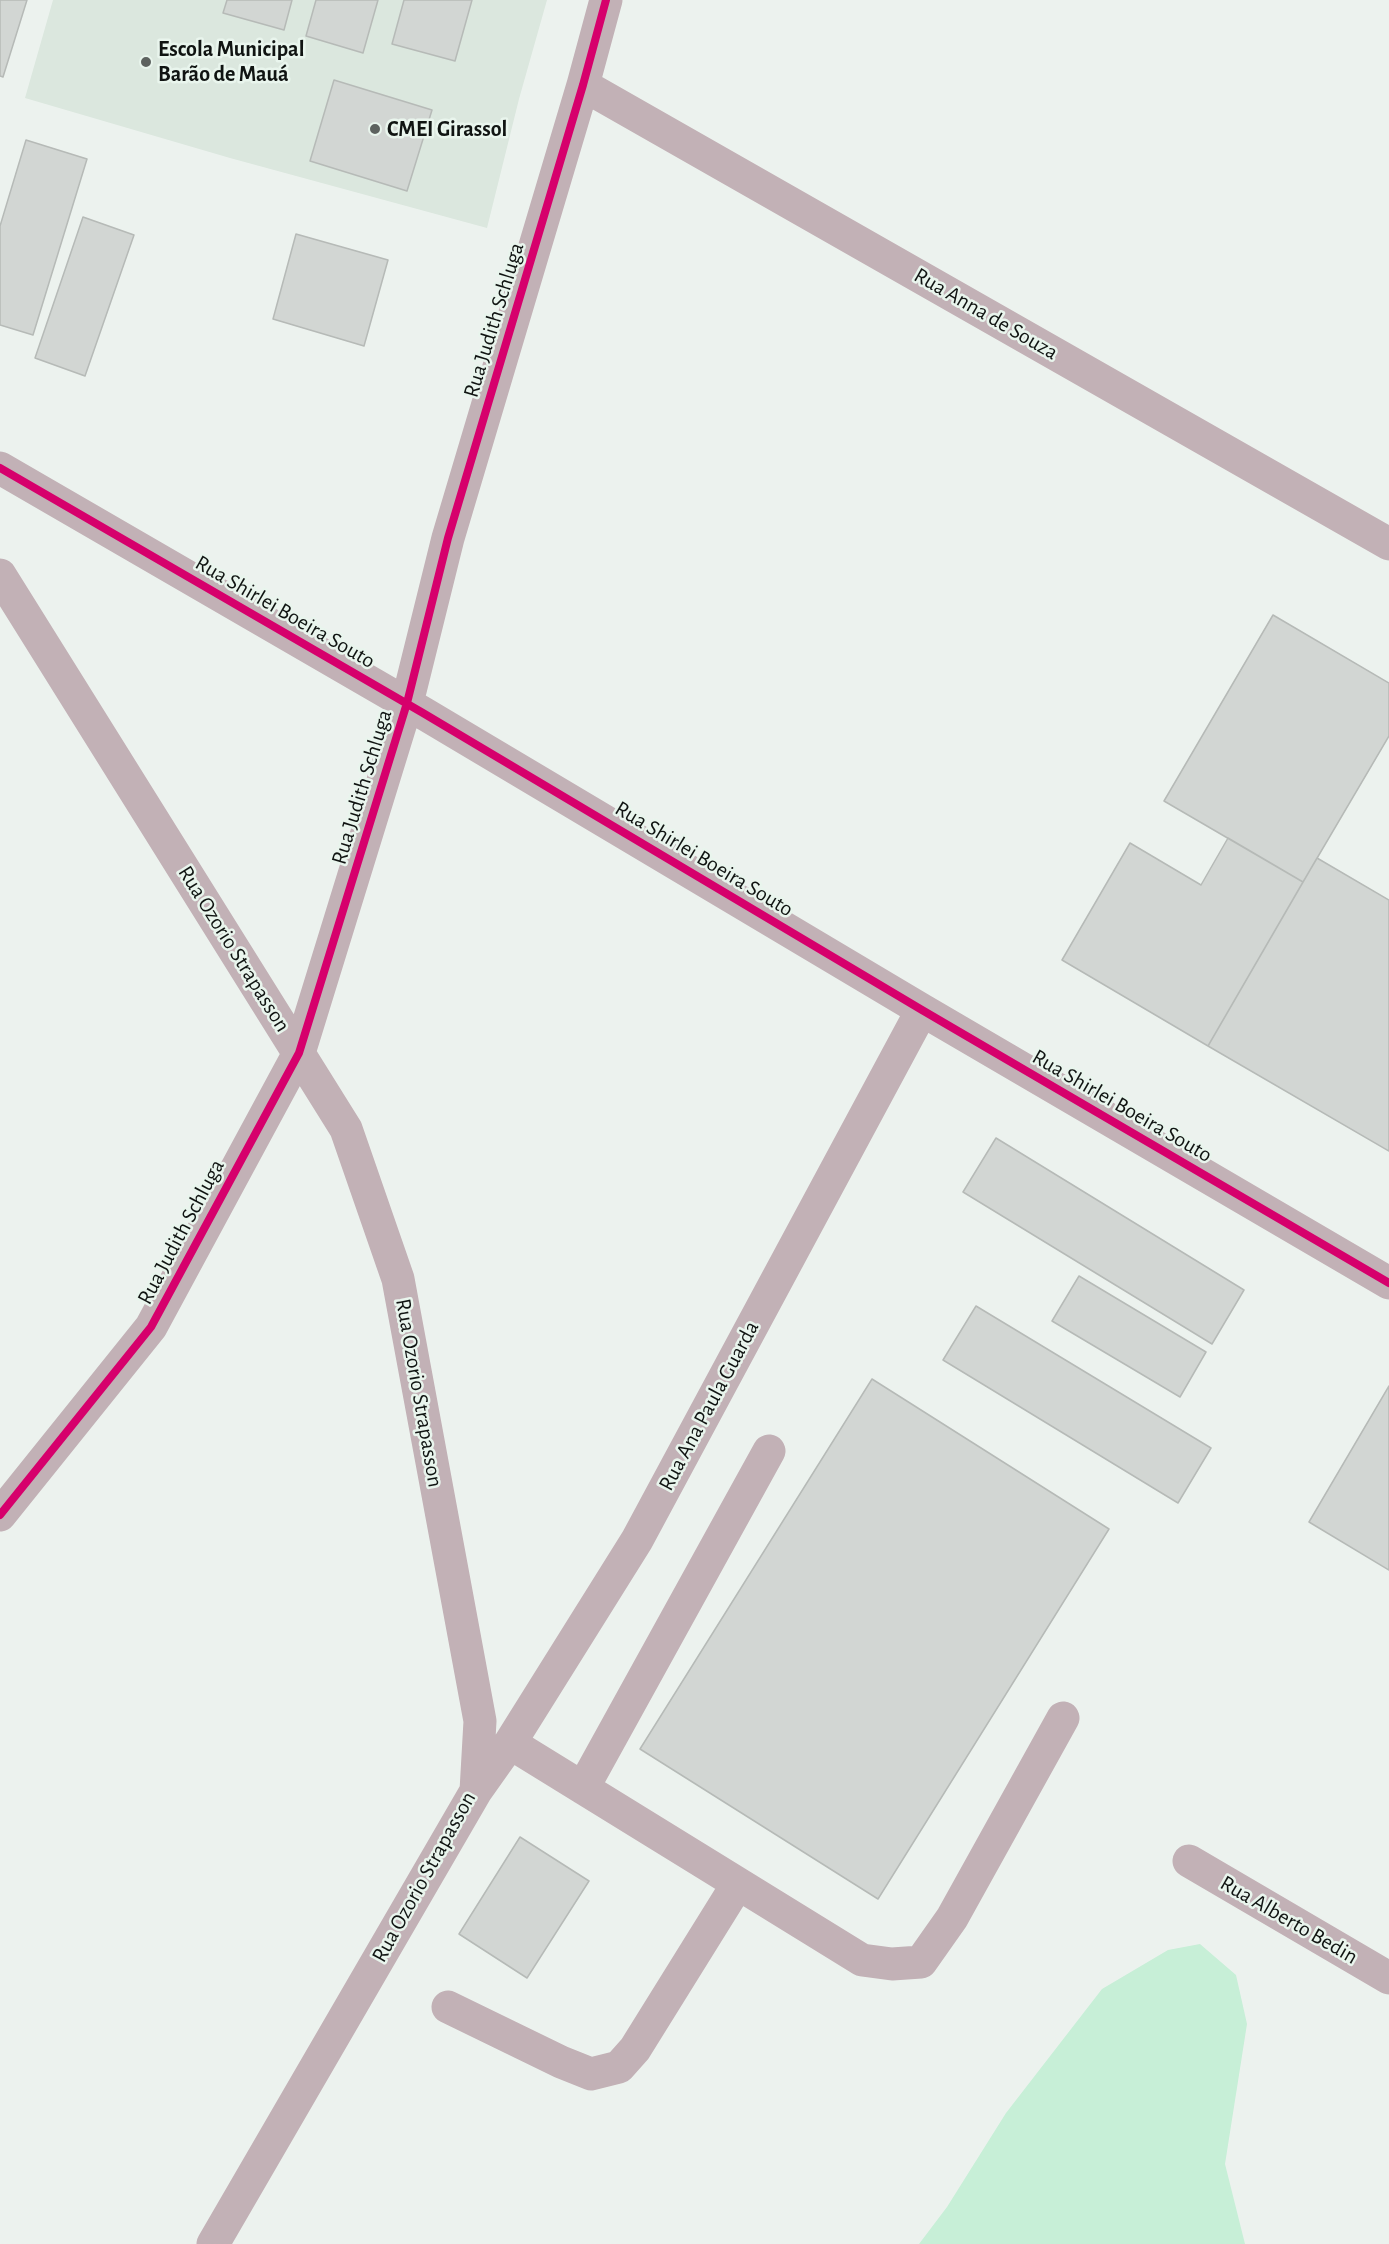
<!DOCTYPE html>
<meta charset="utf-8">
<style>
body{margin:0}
canvas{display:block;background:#ecf2ee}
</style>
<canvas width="1389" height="2244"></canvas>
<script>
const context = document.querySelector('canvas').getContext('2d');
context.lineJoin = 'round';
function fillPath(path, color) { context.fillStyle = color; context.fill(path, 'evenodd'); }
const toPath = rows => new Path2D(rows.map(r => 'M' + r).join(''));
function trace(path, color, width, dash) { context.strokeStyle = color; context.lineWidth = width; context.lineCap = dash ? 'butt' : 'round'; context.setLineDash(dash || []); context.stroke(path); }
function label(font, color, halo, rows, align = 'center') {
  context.font = font + ' "Alegreya Sans",sans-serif'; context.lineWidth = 5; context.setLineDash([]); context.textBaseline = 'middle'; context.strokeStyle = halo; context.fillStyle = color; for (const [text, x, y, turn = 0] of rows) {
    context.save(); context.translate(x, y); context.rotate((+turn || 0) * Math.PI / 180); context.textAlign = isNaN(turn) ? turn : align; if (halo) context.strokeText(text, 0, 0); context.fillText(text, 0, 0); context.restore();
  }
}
fillPath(toPath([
 [53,0,547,0,519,99,487,228,230,158,25,98]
]), '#dbe7de');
fillPath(toPath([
 [1200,1944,1236,1975,1247,2024,1225,2164,1245,2244,919,2244,947,2207,1006,2113,1102,1989,1168,1950]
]), '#c7efd7');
const building = toPath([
 [0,0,27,0,3,77,0,76,0,0],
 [227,0,292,0,284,30,223,13,227,0],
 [316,0,378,0,363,53,306,36,316,0],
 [404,0,472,0,455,61,392,44,404,0],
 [334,80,432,110,407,191,310,161,334,80],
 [26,140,87,159,33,335,0,325,0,226,26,140],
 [83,217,134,235,85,376,35,358,83,217],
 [296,234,388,260,364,346,273,319,296,234],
 [1273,615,1389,683,1389,736,1303,882,1164,801,1273,615],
 [1228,838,1303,882,1208,1046,1062,960,1130,843,1201,885,1228,838],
 [1317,858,1389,900,1389,1151,1208,1046,1317,858],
 [996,1138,1244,1290,1212,1344,963,1192,996,1138],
 [1079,1276,1206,1352,1180,1397,1052,1321,1079,1276],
 [976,1306,1211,1448,1178,1503,943,1360,976,1306],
 [872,1379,1109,1529,878,1899,640,1749,872,1379],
 [1389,1386,1389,1570,1309,1522,1389,1386],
 [520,1837,589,1881,527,1978,459,1934,520,1837]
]);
fillPath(building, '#d2d6d3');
trace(building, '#b6bab7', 1.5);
trace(toPath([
 [583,85,1389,544],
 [0,468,423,713,922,1010,1389,1283],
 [0,575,346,1129,398,1279,480,1721,476,1791],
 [0,1515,151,1327,299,1053,407,703,448,538,583,85,606,0],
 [510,1743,862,1960,892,1964,921,1962,952,1918,1063,1718],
 [583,1788,769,1451],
 [1189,1861,1389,1978],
 [448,2007,561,2062,591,2074,619,2067,635,2049,737,1885],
 [213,2244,476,1791,510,1743,637,1540,922,1010]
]), '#c2b1b6', 33);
trace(toPath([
 [0,468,423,713,922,1010,1389,1283],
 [0,1515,151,1327,299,1053,407,703,448,538,583,85,606,0]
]), '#d6006c', 8);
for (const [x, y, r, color] of [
 [146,62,6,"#5d625f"],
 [375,129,6,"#5d625f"]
]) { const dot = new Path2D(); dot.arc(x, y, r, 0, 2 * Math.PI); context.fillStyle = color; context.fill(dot); trace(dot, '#e9f5ed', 2); }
label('bold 22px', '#101412', '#e9f5ed', [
 ["Escola Municipal",158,49],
 ["Barão de Mauá",158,74],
 ["CMEI Girassol",387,129]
], 'left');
label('22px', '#101412', '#e9f5ed', [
 ["Rua Anna de Souza",986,314,30],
 ["Rua Judith Schluga",494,320,-73],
 ["Rua Shirlei Boeira Souto",285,612,30],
 ["Rua Judith Schluga",362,787,-73],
 ["Rua Shirlei Boeira Souto",704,859,31],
 ["Rua Ozorio Strapasson",234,949,58],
 ["Rua Shirlei Boeira Souto",1122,1106,30],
 ["Rua Judith Schluga",181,1232,-62],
 ["Rua Ozorio Strapasson",419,1393,80],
 ["Rua Ana Paula Guarda",709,1406,-62],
 ["Rua Ozorio Strapasson",424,1877,-61],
 ["Rua Alberto Bedin",1289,1920,30]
]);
</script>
